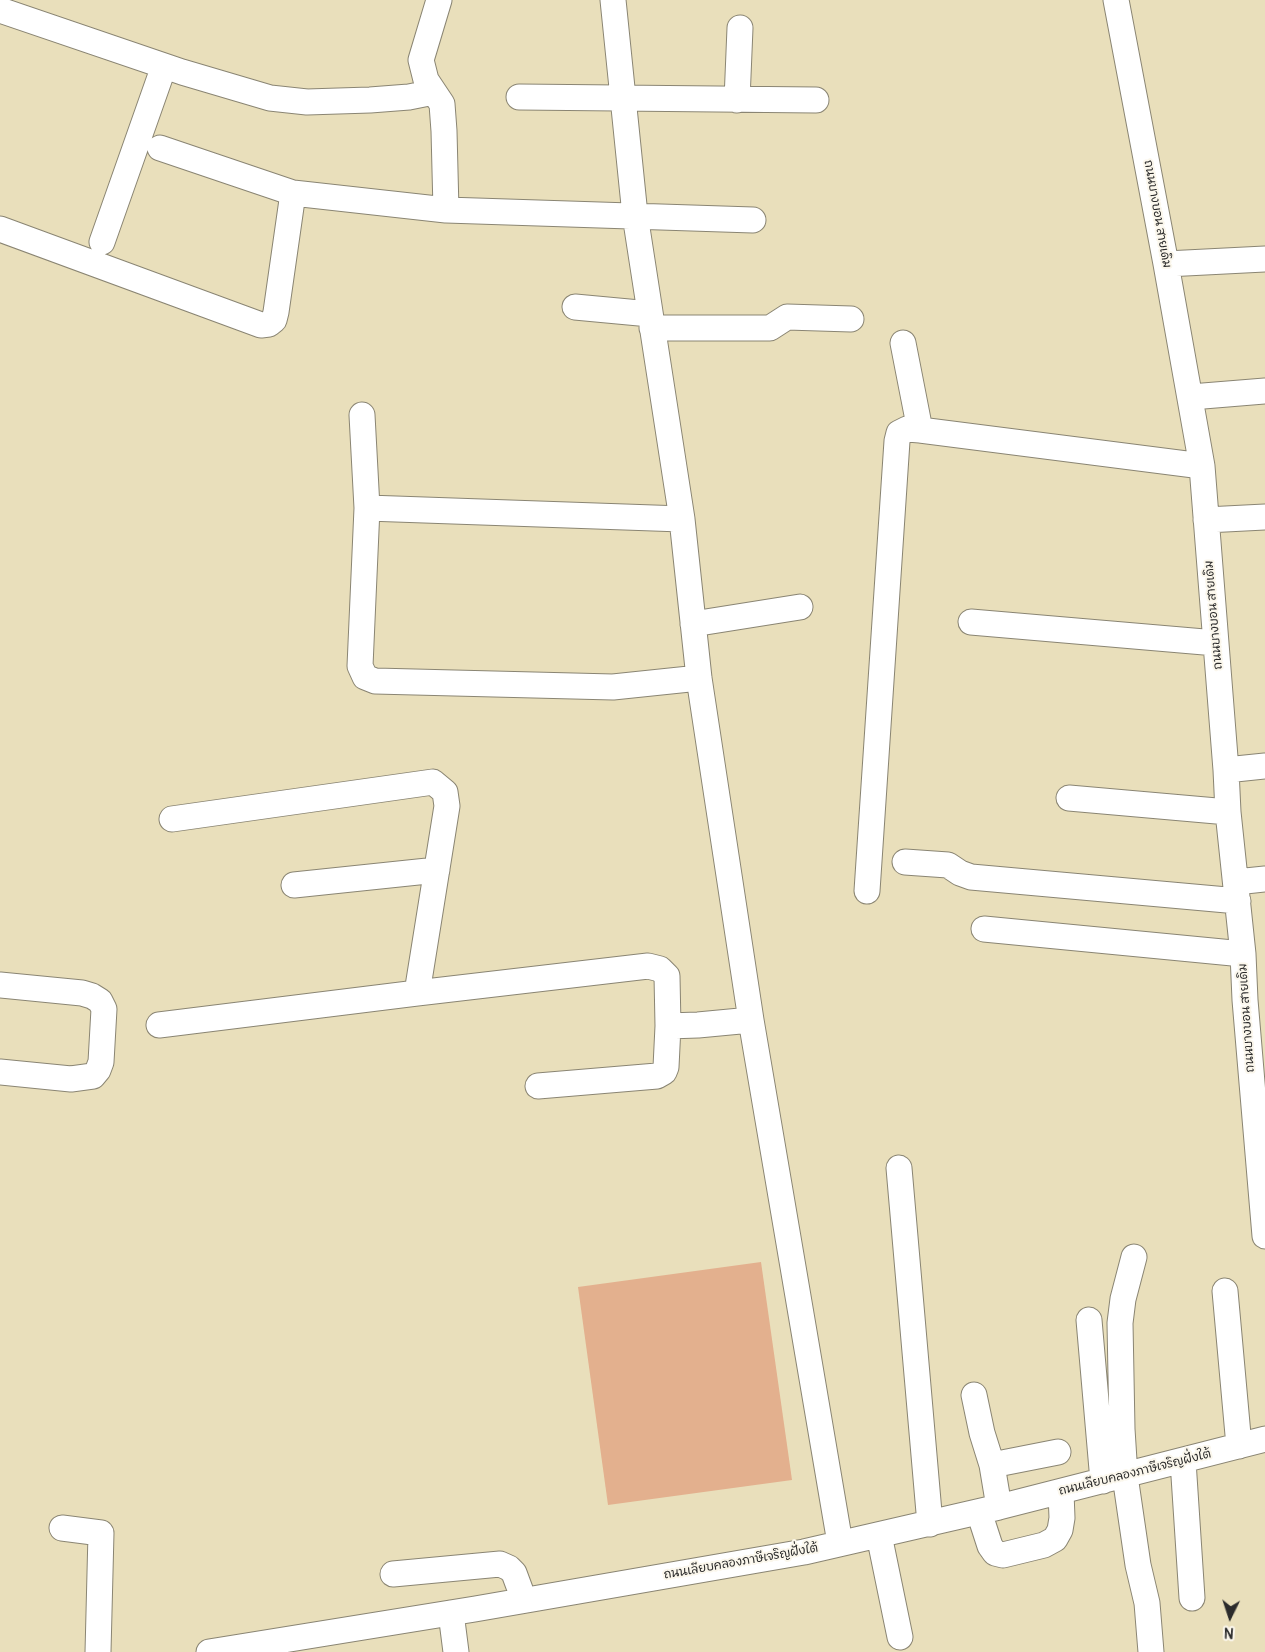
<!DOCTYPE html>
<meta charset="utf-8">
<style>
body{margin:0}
#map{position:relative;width:1265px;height:1652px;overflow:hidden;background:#e9dfbb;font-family:Pangolin,sans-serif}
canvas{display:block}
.north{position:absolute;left:1205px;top:1592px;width:50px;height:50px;-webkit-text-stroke:4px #fbf7ec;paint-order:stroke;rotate:184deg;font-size:14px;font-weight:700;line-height:20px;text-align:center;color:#2b2b2b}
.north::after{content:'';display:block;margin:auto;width:18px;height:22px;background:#2b2b2b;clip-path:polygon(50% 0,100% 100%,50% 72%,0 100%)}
</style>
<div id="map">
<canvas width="1265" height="1652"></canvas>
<div class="north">N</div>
</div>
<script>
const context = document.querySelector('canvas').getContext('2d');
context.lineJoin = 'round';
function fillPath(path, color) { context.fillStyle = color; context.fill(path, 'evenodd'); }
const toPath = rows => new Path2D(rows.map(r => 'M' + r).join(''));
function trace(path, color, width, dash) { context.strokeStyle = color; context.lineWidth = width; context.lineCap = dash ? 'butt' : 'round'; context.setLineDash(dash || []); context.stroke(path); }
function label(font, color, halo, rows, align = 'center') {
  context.font = font + ' Pangolin,"Playpen Sans Thai",sans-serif'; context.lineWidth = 4; context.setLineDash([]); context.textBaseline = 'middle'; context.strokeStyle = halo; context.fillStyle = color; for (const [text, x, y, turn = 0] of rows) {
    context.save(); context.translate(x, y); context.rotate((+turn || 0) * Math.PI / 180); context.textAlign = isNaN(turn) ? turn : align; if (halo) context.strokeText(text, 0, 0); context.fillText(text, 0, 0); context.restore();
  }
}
fillPath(toPath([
 [761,1262,792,1480,608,1505,578,1287]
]), '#e3b08e');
const minor = toPath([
 [439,0,421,60,426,80,442,104,444,131,446,210],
 [613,0,635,215,682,519,699,678,751,1020,840,1543],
 [1116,0,1166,264,1202,466,1226,770,1228,812,1243,954,1245,1000,1265,1236],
 [0,10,182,72,270,98,307,102,370,100,409,97,434,92],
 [519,97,816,100],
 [737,100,740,28],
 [160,148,293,193,446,210,753,220],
 [0,229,261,325,269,324,274,320,276,312,293,193],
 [102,242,164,66],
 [1166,264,1265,259],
 [575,307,650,314],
 [652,328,770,328,787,317,851,319],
 [903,343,920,430],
 [1191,397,1265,391],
 [362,415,367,508,360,666,365,677,375,681,613,687,699,678],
 [367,508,682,519],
 [1206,520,1265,517],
 [971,622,1216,643],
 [693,624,800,607],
 [1226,770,1265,766],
 [1069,798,1228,812],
 [172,819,433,782,445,792,447,806,417,993],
 [905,862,948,865,960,873,971,877,1238,901],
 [1236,882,1265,879],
 [294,885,437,870],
 [867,891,897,441,899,433,907,429,920,430,1202,466],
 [984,929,1243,954],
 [0,985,82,993,92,996,100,1001,104,1009,101,1062,98,1070,93,1076,71,1079,0,1072],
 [159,1025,417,993,648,966,660,969,667,976,668,1026,698,1025,751,1020],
 [538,1086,657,1076,664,1072,666,1067,668,1026],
 [899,1168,930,1524],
 [1134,1257,1123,1299,1120,1323,1122,1429,1125,1476,1138,1565,1147,1603,1151,1652],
 [1225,1291,1239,1446],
 [1089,1320,1103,1481],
 [974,1395,982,1433,992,1465,999,1507],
 [1183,1461,1192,1598],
 [992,1465,1058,1452],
 [979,1512,990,1546,995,1553,1003,1555,1044,1545,1055,1539,1060,1530,1062,1518,1061,1492],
 [62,1528,101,1533,98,1652],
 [879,1535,900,1637],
 [393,1574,500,1564,509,1568,514,1573,524,1600],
 [451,1613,456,1652],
 [209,1652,475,1609,804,1552,999,1507,1265,1439]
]);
trace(minor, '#8a8573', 27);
trace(minor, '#fff', 25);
label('12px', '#2b2b2b', '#fbf7ec', [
 ["ถนนบางบอน สายเดิม",1157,214,80],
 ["ถนนบางบอน สายเดิม",1214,615,-95],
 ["ถนนบางบอน สายเดิม",1247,1018,-94],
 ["ถนนเลียบคลองภาษีเจริญฝั่งใต้",1135,1473,-14],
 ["ถนนเลียบคลองภาษีเจริญฝั่งใต้",741,1562,-10]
]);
</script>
